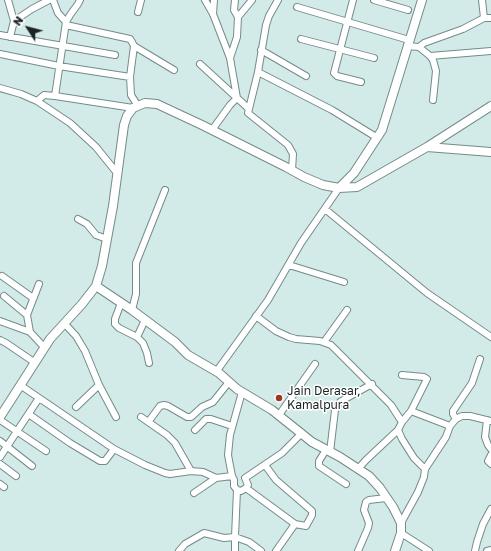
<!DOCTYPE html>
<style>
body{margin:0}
#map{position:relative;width:491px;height:551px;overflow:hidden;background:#d2ebe9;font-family:"Golos Text",sans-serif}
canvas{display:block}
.north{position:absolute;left:8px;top:8px;width:40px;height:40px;-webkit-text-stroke:3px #fff;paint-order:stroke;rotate:306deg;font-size:11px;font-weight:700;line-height:16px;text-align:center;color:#192322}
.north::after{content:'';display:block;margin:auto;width:14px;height:18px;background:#192322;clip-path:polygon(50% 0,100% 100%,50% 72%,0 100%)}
</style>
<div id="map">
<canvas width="491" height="551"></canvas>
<div class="north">N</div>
</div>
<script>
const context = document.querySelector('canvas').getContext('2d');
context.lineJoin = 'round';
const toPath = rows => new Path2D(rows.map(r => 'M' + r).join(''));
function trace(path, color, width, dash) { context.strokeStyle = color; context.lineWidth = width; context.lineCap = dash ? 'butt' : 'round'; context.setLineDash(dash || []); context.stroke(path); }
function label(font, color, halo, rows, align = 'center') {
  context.font = font + ' "Golos Text",sans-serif'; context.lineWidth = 3; context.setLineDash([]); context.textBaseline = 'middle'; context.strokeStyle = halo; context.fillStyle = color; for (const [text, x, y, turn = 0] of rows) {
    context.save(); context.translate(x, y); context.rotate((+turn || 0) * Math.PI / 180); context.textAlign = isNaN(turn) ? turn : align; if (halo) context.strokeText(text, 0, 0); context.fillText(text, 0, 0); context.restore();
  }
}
const street = toPath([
 [8,0,14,21],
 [53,0,58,13,66,22],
 [205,0,213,14,230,58,237,98,230,105,212,130],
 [235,0,234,10,238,17],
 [278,0,269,16,266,25,258,72,248,113,288,145,293,154,292,170],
 [353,0,334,73,337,76,361,82],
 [374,0,408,10],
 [482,0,484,18,491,18],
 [297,7,409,40],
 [138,12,141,0],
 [213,14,214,0],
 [66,25,130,39,132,42,134,46,130,77],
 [0,35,115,55],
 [10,37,14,21,32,9,49,0],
 [301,39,374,58],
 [134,46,174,70],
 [407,46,419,47,424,43,463,29,484,18],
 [419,47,430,56,433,60,436,71,433,100],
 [261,50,306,76],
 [0,54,59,66,130,77,131,95,138,106],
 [430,56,491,51],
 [230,58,237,37,238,17,252,0],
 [200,64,248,108],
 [258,72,332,110,376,137],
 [0,88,21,94,37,101,70,123,96,147,117,173],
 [55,96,133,108],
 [37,101,44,95,55,96,66,22,70,15,78,4,80,0],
 [325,209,427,293,491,337],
 [78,219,87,224,96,235,107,239],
 [289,265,344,282],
 [2,276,33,298],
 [4,296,27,315],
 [121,303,115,319,115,324,119,328,137,337,143,343,147,353,149,363],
 [132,310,136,294,136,263,165,190],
 [256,316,276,331,289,337,296,339,320,341,331,345,391,405,402,422,398,430,402,439,414,458,425,469,424,477,418,492,401,523],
 [0,321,30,332,44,347],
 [64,323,76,336,85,351,99,385,116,417],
 [30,332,27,315,39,284],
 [137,337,145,320],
 [0,340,6,343,34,362],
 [324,342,347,310],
 [216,372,268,300,301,243,339,188],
 [402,375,424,377,427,379,411,411,402,422],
 [20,385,114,449,145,465,165,473,170,474,191,471,203,472,216,478,232,476],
 [76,407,99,385],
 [411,411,450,426],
 [30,415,70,443,100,461,105,461,114,449],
 [279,415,315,364],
 [141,417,167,435,175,443,191,471],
 [456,419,453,414,453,411,472,383,480,359],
 [0,420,46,451],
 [487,420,485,437,488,445,491,449],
 [149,421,160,406,164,405,168,406,187,417,191,417,202,407,213,402,229,382],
 [195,430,206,419,211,419,232,426],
 [0,441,32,466],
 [326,450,319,461,319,466,346,484],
 [330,452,335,410,340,402,345,399,372,384],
 [491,455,488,461,491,464],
 [0,457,39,398],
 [0,464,16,476],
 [265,465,276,480,312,511,312,515,306,526,295,524],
 [358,469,366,460,398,430],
 [425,469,446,437,450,426,456,419,462,416,470,416,491,421],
 [0,484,4,487],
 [246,488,295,524,276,551],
 [237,490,234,486,234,480,232,476,228,455,230,435,242,392],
 [194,493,216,478],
 [401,533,429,551],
 [179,551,185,544,204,533,224,538,235,537,249,542,261,551],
 [235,551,235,537,237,490,241,491,246,488,248,485,245,478,282,453,302,433],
 [358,551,368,528,369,523,364,510,366,502,369,500,386,498],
 [475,551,477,542,483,524,491,509],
 [487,551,491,550]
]);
const secondary = toPath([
 [427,147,491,152],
 [339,188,354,173,382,130,422,0],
 [96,286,132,310,175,342,188,355,219,373,237,389,272,410,312,442,340,457,369,476,380,488,393,507,401,523,401,533,395,551],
 [0,417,50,339,82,304,96,286,102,266,113,206,124,125,127,116,133,108,145,103,157,104,202,125,286,167,304,177,323,185,339,188,357,187,427,147,491,106]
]);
trace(street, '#748b89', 8);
trace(secondary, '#748b89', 10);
trace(street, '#fff', 6);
trace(secondary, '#fff', 8);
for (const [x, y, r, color] of [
 [279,398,4,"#9f3620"]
]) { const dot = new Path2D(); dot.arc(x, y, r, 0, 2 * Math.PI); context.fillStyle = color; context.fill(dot); trace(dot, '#fff', 1.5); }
label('12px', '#192322', '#fff', [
 ["Jain Derasar,",287,391],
 ["Kamalpura",287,405]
], 'left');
</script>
